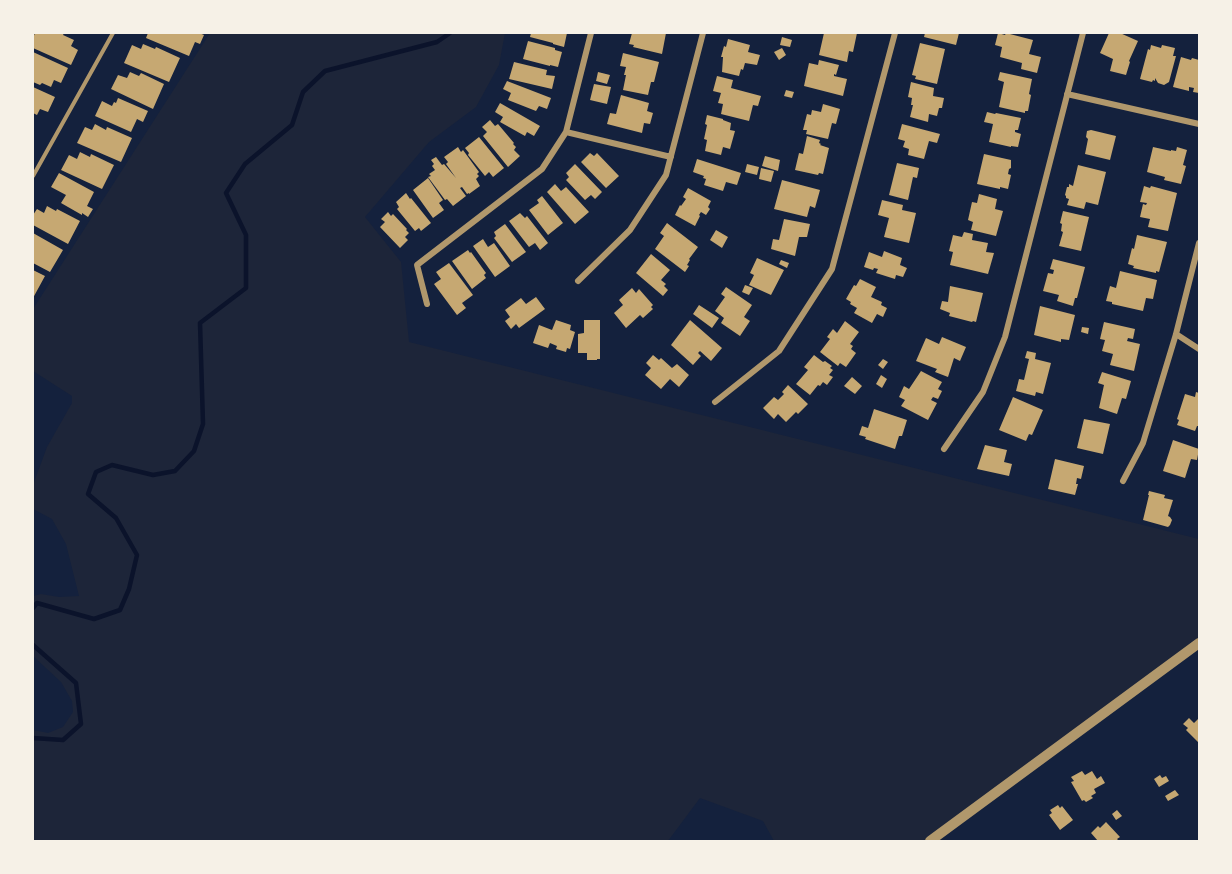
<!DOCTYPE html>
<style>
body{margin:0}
#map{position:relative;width:1232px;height:874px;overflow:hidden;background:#14213d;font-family:"Noto Serif",serif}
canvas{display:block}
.frame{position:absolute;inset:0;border:34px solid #f6f1e7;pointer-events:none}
</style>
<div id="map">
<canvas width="1232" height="874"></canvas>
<div class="frame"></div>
</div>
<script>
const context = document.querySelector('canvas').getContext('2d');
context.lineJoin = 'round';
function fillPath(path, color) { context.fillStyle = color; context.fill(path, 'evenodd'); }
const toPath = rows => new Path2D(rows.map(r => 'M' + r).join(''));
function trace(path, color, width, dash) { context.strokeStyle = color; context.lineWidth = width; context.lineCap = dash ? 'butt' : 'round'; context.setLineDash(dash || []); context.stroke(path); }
fillPath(toPath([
 [210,33,505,33,499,65,476,107,429,142,365,217,401,262,409,342,1199,539,1199,641,928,841,774,841,763,821,700,798,668,841,33,841,33,730,48,733,63,727,73,712,72,701,61,682,33,656,33,596,41,594,59,597,79,596,66,544,52,519,33,509,33,485,47,447,72,403,72,396,33,371,33,309]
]), '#1d2539');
trace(toPath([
 [33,608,37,603,94,619,120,610,129,589,137,555,116,518,88,494,96,472,112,465,153,475,175,471,194,451,203,424,200,323,246,288,246,235,226,193,245,164,292,125,303,92,325,71,437,42,450,33],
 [33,645,76,683,81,724,63,740,33,738]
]), '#0b132b', 4.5);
fillPath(toPath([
 [35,33,64,33,63,35,74,40,71,46,78,50,71,65,33,48,33,38],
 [148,33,199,33,204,35,200,44,195,42,189,56,146,38],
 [531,33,567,33,564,47,553,44,553,43,530,37],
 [632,33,666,33,662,54,633,47,634,45,629,44],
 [824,33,857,33,853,52,849,51,847,62,819,55],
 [925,33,959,33,956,45,924,37],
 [998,33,1005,35,1006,33,1033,40,1029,54,1041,57,1037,73,1021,69,1022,63,1000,57,1002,47,995,45],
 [1109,33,1120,33,1138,41,1129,61,1130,62,1126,75,1110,71,1113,59,1100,53],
 [782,37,792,40,790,47,780,45],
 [728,39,750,45,748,52,760,55,757,65,745,63,743,70,741,69,739,76,722,72,723,57,721,57,724,46,726,47],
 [528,41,555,48,555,50,562,52,558,67,550,65,550,66,523,59],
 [920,43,945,49,937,84,915,79,916,76,912,75],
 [143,44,155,49,156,47,180,58,169,82,124,63,132,45,141,49],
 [1151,45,1161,48,1162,45,1175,48,1173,56,1176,56,1169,82,1164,85,1158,83,1155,78,1155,81,1153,80,1152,82,1140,79,1148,49,1150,50],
 [782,48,786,55,779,60,774,52],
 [33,52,68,68,61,83,54,80,51,87,42,83,40,85,33,82],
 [623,53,659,62,654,82,651,82,648,95,623,90,626,75,624,75,626,67,620,66],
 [1181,57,1191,60,1192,58,1199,60,1199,93,1193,92,1194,88,1189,87,1189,91,1173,87],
 [819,60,839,65,836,75,834,74,834,76,847,79,843,96,804,86,809,63,818,65],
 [514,62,547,70,546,75,555,76,552,89,509,79],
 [130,72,139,76,141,73,164,84,153,109,111,89,118,75,127,78],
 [598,72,610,75,607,84,596,81],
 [1000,72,1032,79,1029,94,1031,95,1028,111,1025,111,1025,113,999,107,1004,82,998,80],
 [717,76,733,80,731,88,761,96,758,106,753,105,749,121,721,114,723,104,718,103,721,93,713,91],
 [507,81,551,98,547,109,539,106,536,111,508,100,511,93,503,89],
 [911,82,934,88,933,96,944,98,942,108,939,108,937,116,929,114,928,122,910,117,913,105,911,105,912,98,908,97],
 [594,84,611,87,607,104,590,100],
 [33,87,55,97,48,112,40,109,37,115,33,113],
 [786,90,794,92,792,98,784,96],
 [621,95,649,103,647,111,653,113,650,124,644,123,642,133,607,124,610,113,616,114],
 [118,98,148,111,143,122,137,119,131,132,95,116,102,101,112,106,114,102,116,103],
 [500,103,540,126,534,136,527,132,525,136,500,122,503,117,495,112],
 [823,104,840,109,836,124,832,123,828,139,806,134,807,130,803,130,807,114,811,115,812,110,821,112],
 [987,112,995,114,996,113,1021,118,1018,130,1015,130,1015,132,1021,134,1018,147,1011,146,1011,147,989,142,993,124,984,122],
 [707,115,723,119,723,120,731,123,730,130,735,131,730,149,723,147,721,155,705,151,707,140,704,139,707,125,705,124],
 [490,120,495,126,498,124,514,143,513,144,516,147,514,150,520,156,508,167,483,136,487,132,482,127],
 [95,124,106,130,107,127,132,138,121,162,77,143,85,127,92,130],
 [902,124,940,134,937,143,929,141,924,159,908,155,909,149,903,147,905,141,898,139],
 [1091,130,1116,136,1110,160,1085,154,1088,139,1086,137,1087,131],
 [807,136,820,140,819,143,821,144,820,145,829,148,823,174,819,173,818,175,795,170,799,153,803,154],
 [479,137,504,168,493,177,489,172,485,176,468,155,469,153,465,148],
 [458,147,461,152,463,150,479,172,477,174,479,176,476,179,480,186,469,194,469,193,467,194,462,187,460,188,466,196,453,206,447,199,445,200,428,177,431,176,429,174,435,170,432,166,434,164,431,160,436,157,442,165,444,164,456,178,446,164,448,162,444,157],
 [1153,147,1171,151,1171,150,1176,151,1177,147,1187,150,1183,165,1186,166,1181,184,1164,180,1165,177,1147,172],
 [80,152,90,157,91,154,114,165,102,189,61,170,69,155,77,159],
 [590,153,594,156,597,153,619,176,606,188,581,162],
 [984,154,1011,160,1011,168,1009,169,1008,174,1011,175,1008,189,1000,187,1000,189,977,184],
 [765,156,780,160,778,171,762,166],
 [697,159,741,173,737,185,726,182,723,191,704,185,706,179,703,178,704,176,693,172],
 [897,163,919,168,917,178,913,177,908,200,889,195],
 [575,164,602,192,595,199,591,195,585,200,566,180,569,177,566,173],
 [747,164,759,167,757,175,745,172],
 [1078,165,1106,172,1098,205,1086,202,1084,209,1067,205,1069,199,1066,198,1066,196,1065,195,1067,187,1069,187,1069,184,1073,186],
 [761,168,774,171,771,182,759,179],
 [59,173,94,192,87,206,93,209,88,217,82,213,82,215,61,203,66,195,51,187],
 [428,178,443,200,439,203,444,210,433,218,413,190],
 [782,180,820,190,815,208,810,206,807,217,774,209],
 [555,184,561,191,566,187,589,212,575,224,547,192],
 [1144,186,1150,188,1151,186,1177,193,1168,231,1148,227,1150,219,1140,217,1143,204,1146,205,1147,203,1140,202],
 [688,188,711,201,708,207,710,209,706,215,701,212,699,215,700,216,695,226,675,215,680,205,681,206,686,199,683,197],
 [406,193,410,199,411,198,431,223,421,231,419,228,415,231,397,209,399,207,396,202],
 [979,194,997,199,995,209,1003,211,996,236,971,230,973,222,968,220,972,202,977,203],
 [542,196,563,223,548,235,529,210,539,203,537,200],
 [882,200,903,205,902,210,916,213,909,243,884,237,889,218,878,215],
 [47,206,56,211,57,209,80,221,68,244,33,225,33,215,37,209,44,213],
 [1063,211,1089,217,1081,251,1059,246,1063,232,1061,231,1062,224,1060,223],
 [388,212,391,216,393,214,407,229,406,230,409,233,405,237,408,240,400,248,380,227,385,222,381,219],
 [520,213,525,218,527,216,548,243,540,250,535,243,529,247,509,221],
 [784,219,810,224,807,237,799,237,795,256,771,249,773,239,779,240],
 [667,223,698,247,689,259,690,260,687,265,689,266,685,272,655,249,664,236,660,233],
 [505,224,526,252,512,262,494,238,496,236,494,232],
 [716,230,728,237,722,248,710,240],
 [964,232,973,234,972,240,988,243,986,252,994,253,988,274,950,265,953,252,949,251,953,235,962,237],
 [33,233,63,250,50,272,33,263],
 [1137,235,1167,242,1159,272,1156,271,1156,273,1133,268,1134,266,1128,264,1132,248,1134,249],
 [483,239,488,247,494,243,510,266,495,277,473,246],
 [468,250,470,253,471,252,486,273,484,275,486,278,472,289,452,261],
 [884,251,902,258,900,265,907,268,903,277,896,275,895,279,876,273,878,269,874,268,873,270,864,267,869,252,882,257],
 [651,254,670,270,661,280,666,284,664,286,668,290,663,296,636,273],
 [757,258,784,270,771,295,749,285,754,275,750,273],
 [1053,259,1085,267,1077,298,1075,298,1073,306,1057,301,1059,295,1043,291,1048,273,1053,274,1054,270,1050,269],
 [781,260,789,263,787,268,779,264],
 [449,263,473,295,462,303,466,308,457,315,434,284,441,279,436,272],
 [33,270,45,276,33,298],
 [1120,271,1157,280,1153,299,1146,298,1143,311,1112,304,1112,302,1106,301,1110,286,1116,288],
 [860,279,876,287,871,297,882,302,881,305,887,308,883,317,877,314,872,323,854,313,857,308,850,304,851,302,846,299,854,285,856,286],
 [745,285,753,288,749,295,742,292],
 [950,286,983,293,976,322,973,321,972,322,949,316,950,313,940,309,942,301,948,302],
 [726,287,752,305,744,317,750,321,740,336,721,323,724,318,715,311,725,297,721,294],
 [632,288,636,293,639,289,653,305,651,307,653,309,643,318,640,315,626,328,614,313,623,305,619,300],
 [536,297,545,309,519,328,516,324,511,329,505,321,510,317,505,310,521,298,526,304],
 [699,305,719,318,712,328,693,314],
 [1040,306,1075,315,1069,340,1061,339,1061,342,1034,335],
 [556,320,571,325,570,330,575,332,570,349,567,348,566,352,556,349,557,346,550,343,548,348,533,343,539,325,552,330],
 [584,320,600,320,600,359,597,359,597,360,587,360,587,353,578,353,578,334,584,333],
 [690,320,722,348,711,361,700,351,698,353,701,356,693,365,671,345],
 [845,321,859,332,850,344,853,346,851,349,856,353,846,367,840,363,838,366,820,352,830,339,827,337,833,329,837,333],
 [1104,322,1135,329,1133,339,1128,338,1127,341,1140,344,1134,371,1110,365,1113,354,1102,351,1105,340,1100,339],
 [1082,327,1089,328,1088,334,1081,332],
 [942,337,966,347,960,361,954,358,948,377,935,372,937,369,916,361,926,338,939,344],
 [1027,351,1036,353,1035,359,1051,363,1043,394,1036,392,1035,396,1016,391,1019,379,1024,380,1029,359,1025,358],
 [653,355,659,360,661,358,672,368,677,364,689,375,679,387,670,379,661,389,645,375,651,368,646,363],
 [814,355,823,362,825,361,832,366,830,368,833,370,829,375,833,377,827,385,823,382,820,386,818,385,810,395,796,384,808,370,804,367],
 [883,359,888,362,883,369,878,365],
 [921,371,942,382,938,389,942,391,938,399,933,397,931,400,937,403,928,420,901,406,905,400,899,397,904,386,909,389],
 [1102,372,1131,381,1126,399,1122,398,1117,414,1099,408,1104,385,1098,383],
 [881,375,887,379,882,388,876,384],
 [852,377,862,386,855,394,844,386],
 [788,385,808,404,798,414,796,412,786,422,778,414,774,419,763,408,774,397,778,400,784,394,782,392],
 [1196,392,1199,393,1199,426,1197,426,1195,431,1177,425,1179,420,1177,419,1185,394,1195,397],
 [1013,397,1043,410,1032,435,1029,434,1026,441,999,430],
 [874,409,907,420,902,436,899,436,895,449,865,439,866,437,859,435,862,426,868,428],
 [1084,419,1110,424,1103,454,1077,448],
 [1173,440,1199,449,1197,460,1191,459,1185,478,1163,471],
 [985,445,1007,450,1004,462,1012,464,1009,476,977,469],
 [1055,459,1084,466,1081,479,1077,478,1076,484,1078,484,1075,495,1048,489],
 [1149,491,1165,495,1164,498,1173,500,1168,516,1170,517,1172,520,1170,525,1168,527,1143,520,1149,495,1148,495],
 [1189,718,1194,723,1199,718,1199,743,1186,730,1188,728,1183,724],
 [1082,771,1085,775,1092,771,1097,779,1101,776,1105,783,1094,789,1096,793,1091,796,1093,798,1086,802,1084,800,1082,801,1071,782,1074,781,1071,777],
 [1160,775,1162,778,1166,776,1169,781,1159,787,1154,779],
 [1175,790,1179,795,1168,801,1165,796],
 [1058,805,1060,808,1062,806,1073,820,1060,830,1049,815,1052,813,1050,810],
 [1117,810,1122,816,1116,820,1112,814],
 [1106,822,1120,837,1117,839,1119,841,1098,841,1091,833,1098,826,1100,828]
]), '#c6a872');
trace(toPath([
 [33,176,113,33]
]), '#b1986c', 4);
trace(toPath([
 [1067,94,1199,124],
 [566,132,671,157],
 [578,281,630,230,666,175,703,33],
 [427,304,417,265,542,169,566,132,591,33],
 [1176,334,1199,349],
 [715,402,779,351,832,269,895,33],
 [944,449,983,392,1005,337,1083,33],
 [1123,481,1143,443,1176,334,1199,243]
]), '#b1986c', 6);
trace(toPath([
 [930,841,1199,643]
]), '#b1986c', 10);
</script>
